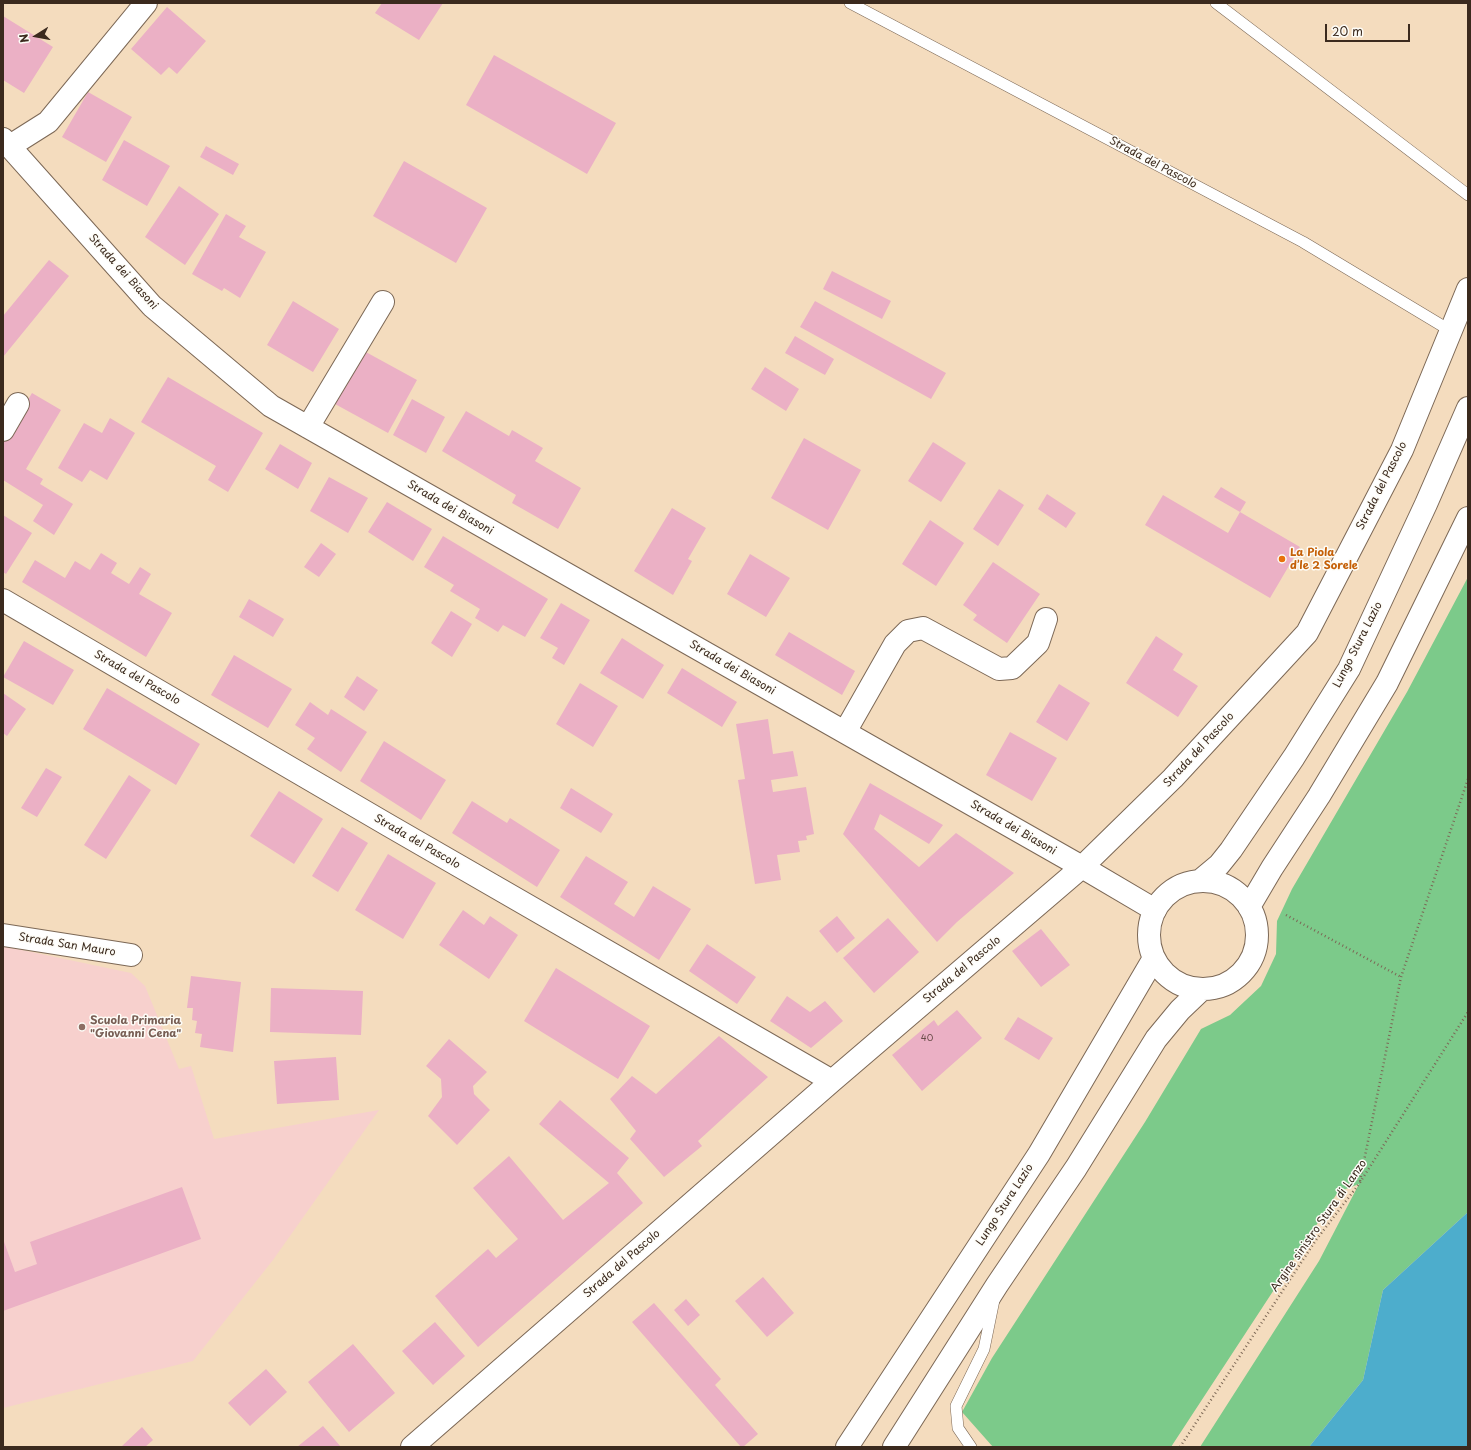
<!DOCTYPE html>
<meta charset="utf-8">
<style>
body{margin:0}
#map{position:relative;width:1471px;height:1450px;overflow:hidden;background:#f4dcbe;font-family:"Playpen Sans",sans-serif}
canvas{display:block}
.frame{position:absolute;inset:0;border:4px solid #3b2a1e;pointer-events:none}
.north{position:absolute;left:16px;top:16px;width:40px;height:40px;-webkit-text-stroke:3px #fdfcf7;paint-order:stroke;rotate:259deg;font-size:11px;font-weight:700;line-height:16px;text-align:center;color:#3b2a1e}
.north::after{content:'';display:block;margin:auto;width:14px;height:18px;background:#3b2a1e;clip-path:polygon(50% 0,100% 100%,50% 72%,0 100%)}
.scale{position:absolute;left:1325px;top:24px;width:85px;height:18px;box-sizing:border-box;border:2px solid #3b2a1e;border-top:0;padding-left:5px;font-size:12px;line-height:14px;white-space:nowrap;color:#3b2a1e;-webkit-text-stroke:3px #fdfcf7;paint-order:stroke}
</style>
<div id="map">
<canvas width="1471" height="1450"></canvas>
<div class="frame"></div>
<div class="north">N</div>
<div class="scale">20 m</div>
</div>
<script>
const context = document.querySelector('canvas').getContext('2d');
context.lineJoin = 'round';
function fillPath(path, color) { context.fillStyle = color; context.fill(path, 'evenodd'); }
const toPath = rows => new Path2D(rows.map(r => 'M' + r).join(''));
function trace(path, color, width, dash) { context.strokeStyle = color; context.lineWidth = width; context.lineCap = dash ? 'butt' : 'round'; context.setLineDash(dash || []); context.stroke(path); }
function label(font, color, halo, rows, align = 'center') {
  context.font = font + ' "Playpen Sans",sans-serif'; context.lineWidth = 3; context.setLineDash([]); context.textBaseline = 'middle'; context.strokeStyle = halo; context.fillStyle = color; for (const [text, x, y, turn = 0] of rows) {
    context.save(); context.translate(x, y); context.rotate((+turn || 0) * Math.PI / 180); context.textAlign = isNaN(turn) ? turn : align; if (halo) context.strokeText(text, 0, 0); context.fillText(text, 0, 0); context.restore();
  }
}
fillPath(toPath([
 [3,946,131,973,145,986,179,1069,191,1066,214,1139,379,1110,273,1260,193,1361,3,1408]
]), '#f7d0cd');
fillPath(toPath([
 [1468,577,1468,1212,1383,1290,1363,1380,1309,1447,1200,1447,1319,1261,1359,1184,1338,1192,1171,1447,993,1447,962,1412,992,1358,1145,1122,1201,1029,1230,1015,1261,986,1276,954,1277,921,1292,889,1407,692]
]), '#7cca8a');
fillPath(toPath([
 [1468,1212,1468,1447,1309,1447,1363,1380,1383,1290]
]), '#4dadcc');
fillPath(toPath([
 [382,3,443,3,419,40,375,13],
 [167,7,206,41,177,74,169,67,161,75,131,49],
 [3,16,53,47,24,93,3,80],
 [494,55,616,123,587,174,466,105],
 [88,92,132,117,106,162,62,137],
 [124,140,170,166,147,206,102,180],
 [206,146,239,164,233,175,200,157],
 [404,161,487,208,456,263,373,216],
 [179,186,219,214,185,265,145,237],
 [226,214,246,226,239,237,266,252,240,298,224,288,222,291,192,274],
 [49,260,69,276,3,357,3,316],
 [832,271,891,301,882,319,823,289],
 [293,301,339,329,313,372,267,345],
 [815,301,946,373,931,399,800,327],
 [795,336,834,359,825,375,785,353],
 [364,351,417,380,388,433,335,404],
 [765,367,799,389,786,411,751,389],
 [168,377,263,433,228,492,208,480,216,466,141,422],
 [32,393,61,410,26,469,43,479,40,484,73,504,54,535,33,521,43,505,3,480,3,442],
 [412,399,445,417,426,453,393,435],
 [466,411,509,436,512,430,543,448,535,461,581,488,558,529,512,503,516,495,442,451],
 [110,418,135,433,107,480,90,470,82,482,58,468,84,423,102,433],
 [804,438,861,470,828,530,771,498],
 [933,442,966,463,941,502,908,481],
 [280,444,312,463,298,489,265,469],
 [329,477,368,498,348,533,310,511],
 [1221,487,1246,502,1240,512,1214,497],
 [999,489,1024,505,998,546,973,529],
 [1047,494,1076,513,1066,528,1038,509],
 [1163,495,1228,533,1240,512,1300,547,1270,598,1145,525],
 [387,502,432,529,413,561,368,532],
 [672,508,706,528,688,559,692,561,673,595,634,571],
 [3,515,32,533,6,574,3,572],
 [930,520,964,543,936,586,902,564],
 [443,536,548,599,525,637,503,625,498,632,475,618,480,609,450,591,454,585,424,567],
 [321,543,336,554,319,577,304,567],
 [101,553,117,563,111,573,129,584,140,567,151,574,139,594,172,613,146,657,22,582,35,560,65,578,75,561,90,570],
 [750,554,790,578,766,617,727,594],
 [993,562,1040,594,1007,643,973,620,977,615,963,605],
 [249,599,284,619,273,637,239,617],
 [561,603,590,620,564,665,552,658,558,648,540,638],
 [451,611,472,624,452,657,431,643],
 [789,632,855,671,842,695,775,655],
 [1156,636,1183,654,1173,670,1198,686,1178,717,1126,683],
 [622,638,664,665,643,699,600,673],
 [24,641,74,670,53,705,3,677],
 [234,655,292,689,268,728,211,695],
 [682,668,737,702,722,727,667,693],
 [357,676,378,690,364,711,344,697],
 [580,683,618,706,593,747,556,724],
 [1059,684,1090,703,1067,741,1036,722],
 [107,688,200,744,176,785,83,729],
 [3,693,26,709,7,736,3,733],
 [310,702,328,715,331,709,367,732,341,772,307,749,315,738,295,725],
 [768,719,773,754,793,751,798,776,771,780,773,792,806,787,814,834,806,836,807,840,798,841,800,852,777,855,781,880,755,884,738,780,745,779,736,724],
 [1010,732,1057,758,1032,801,986,775],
 [384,741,446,780,421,820,360,781],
 [46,768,62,777,37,817,21,808],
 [129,775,151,790,106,859,84,845],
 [870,783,943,825,929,844,880,814,874,829,919,867,956,833,1014,873,957,922,937,942,843,834],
 [571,788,613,814,601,833,560,808],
 [279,791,323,819,294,864,250,836],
 [472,801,507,823,510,818,560,850,537,887,452,833],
 [342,827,368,843,338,892,312,876],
 [388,854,436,883,403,939,355,910],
 [586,856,628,882,614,904,634,917,653,886,691,909,659,960,560,897],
 [463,910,484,925,490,916,518,935,489,979,439,945],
 [837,916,855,938,837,953,819,931],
 [888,918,919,952,874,993,843,958],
 [1041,929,1070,965,1041,987,1012,951],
 [707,944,756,977,737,1004,689,971],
 [556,968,650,1026,618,1079,524,1021],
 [191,976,241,982,233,1052,200,1047,202,1034,195,1033,197,1021,192,1020,193,1008,187,1008],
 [271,988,363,991,361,1035,270,1032],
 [787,996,810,1012,825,1001,843,1021,811,1048,770,1021],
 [957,1010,982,1038,922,1091,892,1055,934,1020,938,1026],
 [1018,1017,1053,1038,1039,1060,1004,1039],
 [719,1036,768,1077,698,1141,702,1146,664,1177,630,1139,636,1131,610,1099,632,1076,656,1094],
 [449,1039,487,1072,473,1086,474,1094,490,1110,457,1145,428,1116,442,1097,441,1079,426,1066],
 [336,1057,339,1100,277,1104,274,1061],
 [560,1100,629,1158,617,1173,643,1203,478,1347,435,1296,488,1249,496,1258,518,1239,473,1188,509,1156,563,1220,609,1183,539,1124],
 [182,1187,201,1239,3,1311,3,1239,15,1272,37,1264,30,1242],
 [763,1277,794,1313,767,1337,735,1301],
 [686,1299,700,1315,688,1326,674,1310],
 [654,1303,721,1379,715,1385,758,1434,743,1447,741,1447,632,1322],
 [435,1322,465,1356,433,1385,402,1351],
 [353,1344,395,1393,349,1432,308,1382],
 [266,1369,287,1392,250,1426,228,1403],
 [323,1426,341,1447,297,1447],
 [142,1427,153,1440,145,1447,121,1447]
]), '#ebb0c5');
const service = toPath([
 [850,3,1303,242,1451,331],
 [1216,3,1468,195],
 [971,1447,958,1428,956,1406,984,1349,994,1300]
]);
const minor = toPath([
 [3,139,152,306,271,406,1082,867,1155,910],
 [10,146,48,122,146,3],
 [308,427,383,302],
 [3,430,18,404],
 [3,600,388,825,832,1081],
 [845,732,895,644,908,631,923,628,999,669,1012,668,1038,643,1046,619],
 [3,935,131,955],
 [412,1447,832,1081,1082,867,1173,778,1307,633,1402,450,1468,289]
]);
const primary = toPath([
 [1201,880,1219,865,1231,850,1294,757,1349,669,1426,504,1468,408],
 '1149 935a54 54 0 1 1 108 0a54 54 0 1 1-108 0Z',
 [1249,907,1272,868,1319,796,1387,683,1468,518],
 [847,1447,1039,1154,1154,958],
 [894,1447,997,1285,1076,1168,1156,1039,1180,1010,1201,990]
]);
trace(service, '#7c6856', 12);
trace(minor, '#7c6856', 24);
trace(primary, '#7c6856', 24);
trace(toPath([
 [1286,915,1401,977],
 [1360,1181,1401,977,1468,779],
 [1180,1447,1316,1240,1359,1184,1468,1012]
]), '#7c6856', 2.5, [1, 3]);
trace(service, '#fff', 11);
trace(minor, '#fff', 22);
trace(primary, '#fff', 22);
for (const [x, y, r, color] of [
 [1282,559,4,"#e8710a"],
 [82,1027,4,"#8d6e63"]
]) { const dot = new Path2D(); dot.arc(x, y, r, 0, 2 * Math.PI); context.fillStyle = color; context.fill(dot); trace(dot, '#fdfcf7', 1.5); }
label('9px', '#674c48', null, [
 ["40",927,1039]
]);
label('11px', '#3b2a1e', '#fdfcf7', [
 ["Strada del Pascolo",1153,163,28],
 ["Strada dei Biasoni",123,272,48],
 ["Strada del Pascolo",1382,486,-63],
 ["Strada dei Biasoni",450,508,30],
 ["Lungo Stura Lazio",1358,645,-63],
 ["Strada dei Biasoni",732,668,30],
 ["Strada del Pascolo",137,678,30],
 ["Strada del Pascolo",1199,750,-47],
 ["Strada dei Biasoni",1013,828,30],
 ["Strada del Pascolo",417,842,30],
 ["Strada San Mauro",67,945,9],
 ["Strada del Pascolo",962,970,-40],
 ["Lungo Stura Lazio",1005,1205,-57],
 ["Argine sinistro Stura di Lanzo",1319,1226,-55],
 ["Strada del Pascolo",622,1264,-41]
]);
label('bold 11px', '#c56008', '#fdfcf7', [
 ["La Piola",1290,553],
 ["d’le 2 Sorele",1290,566]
], 'left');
label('bold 11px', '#785e54', '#fdfcf7', [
 ["Scuola Primaria",90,1021],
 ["\"Giovanni Cena\"",90,1034]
], 'left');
</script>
